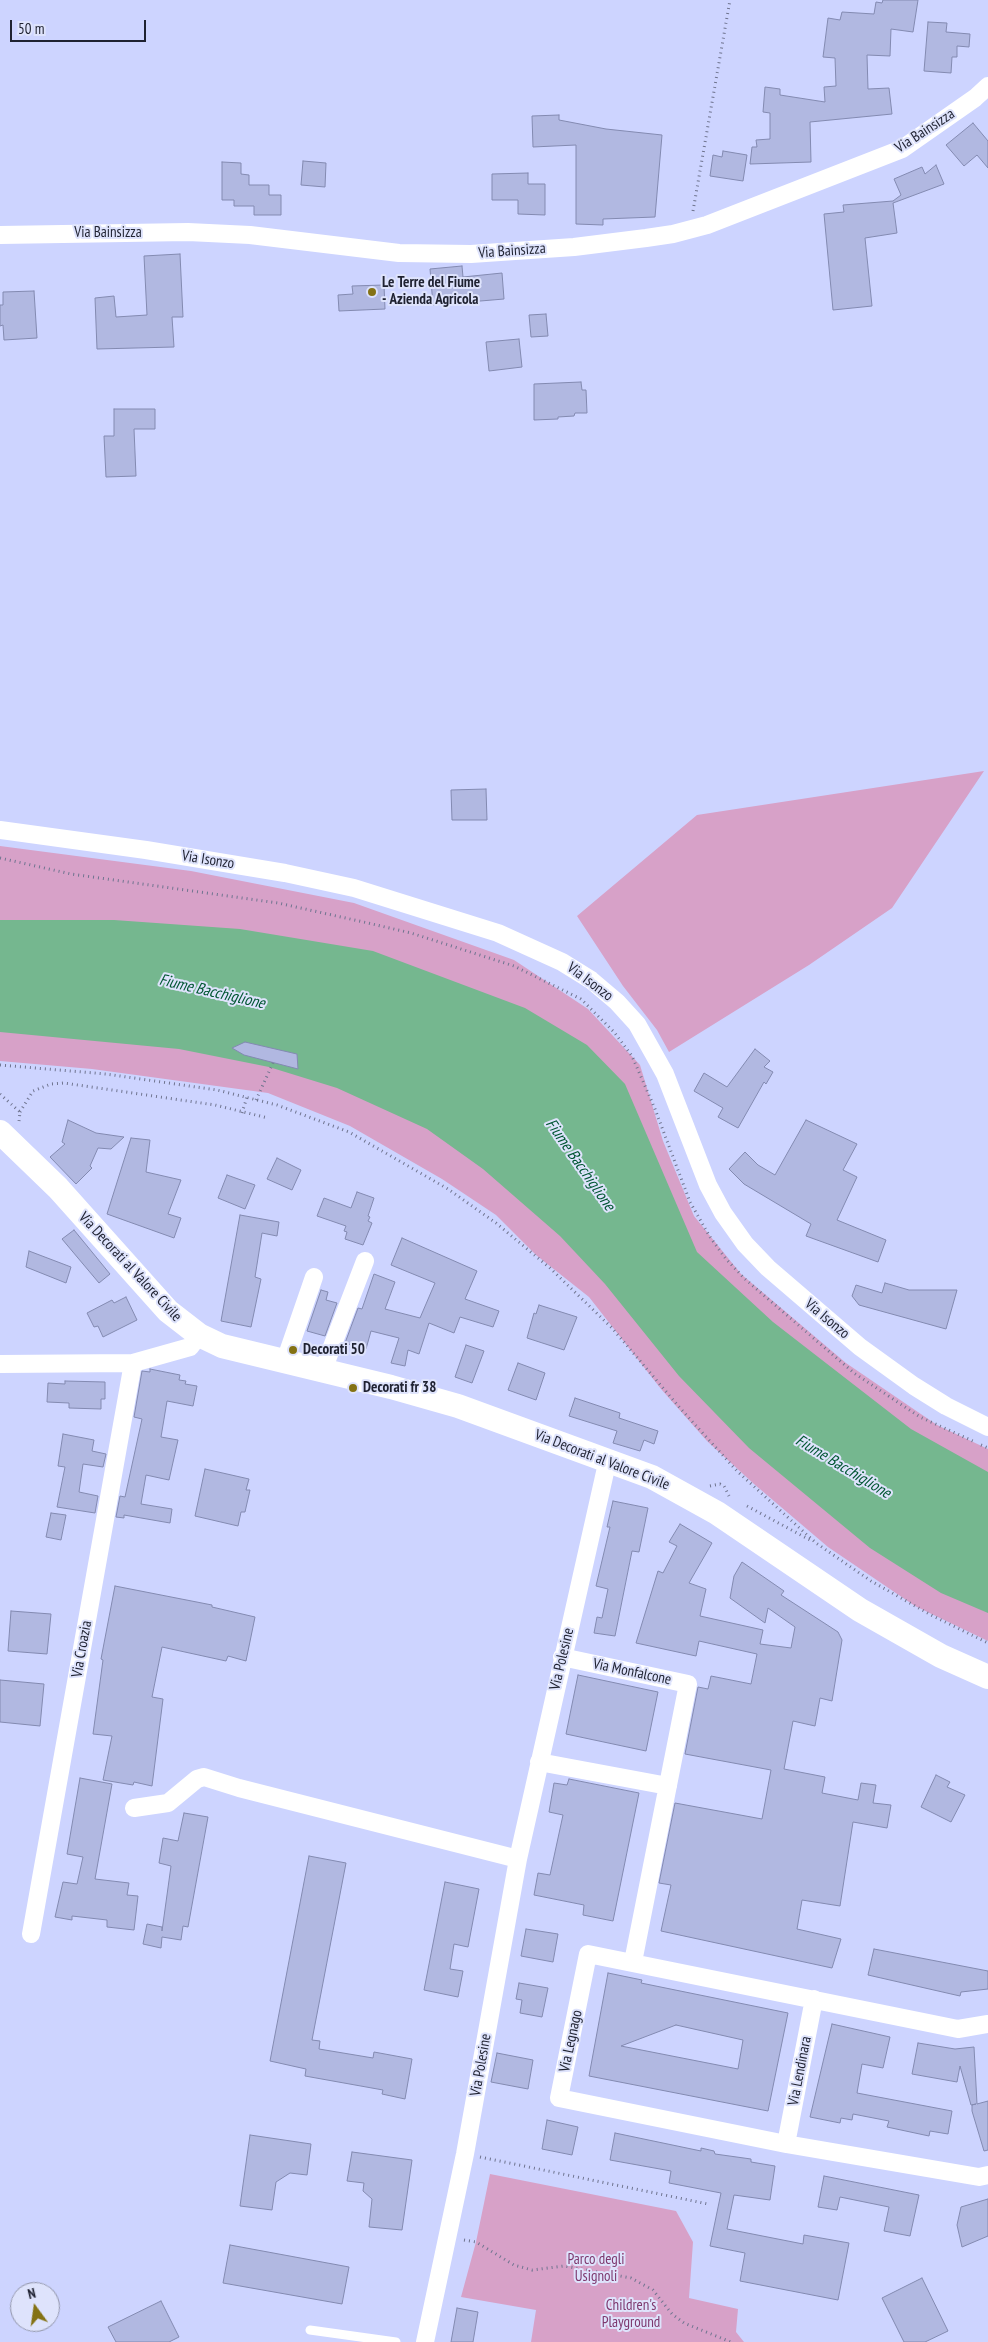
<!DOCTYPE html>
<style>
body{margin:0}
#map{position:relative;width:988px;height:2342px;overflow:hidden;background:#cdd4ff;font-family:"PT Sans Narrow",sans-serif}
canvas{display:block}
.north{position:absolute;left:10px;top:2282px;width:50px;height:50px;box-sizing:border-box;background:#dee3fc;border:1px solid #9296ab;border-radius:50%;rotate:346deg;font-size:14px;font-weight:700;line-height:20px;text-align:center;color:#1f2231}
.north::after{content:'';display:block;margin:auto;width:18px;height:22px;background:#847214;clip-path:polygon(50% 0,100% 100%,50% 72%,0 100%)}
.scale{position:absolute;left:10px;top:20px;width:136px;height:22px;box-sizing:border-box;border:2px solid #1f2231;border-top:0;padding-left:6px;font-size:15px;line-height:18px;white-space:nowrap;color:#1f2231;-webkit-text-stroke:4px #dee3fc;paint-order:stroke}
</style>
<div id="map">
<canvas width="988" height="2342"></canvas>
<div class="north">N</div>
<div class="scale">50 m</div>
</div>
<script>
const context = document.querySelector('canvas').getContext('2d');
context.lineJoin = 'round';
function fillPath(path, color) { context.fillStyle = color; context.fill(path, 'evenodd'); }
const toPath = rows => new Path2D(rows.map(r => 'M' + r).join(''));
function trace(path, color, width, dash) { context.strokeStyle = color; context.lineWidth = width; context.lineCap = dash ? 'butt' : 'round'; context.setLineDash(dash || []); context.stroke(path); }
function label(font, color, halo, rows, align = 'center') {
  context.font = font + ' "PT Sans Narrow",sans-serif'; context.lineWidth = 4; context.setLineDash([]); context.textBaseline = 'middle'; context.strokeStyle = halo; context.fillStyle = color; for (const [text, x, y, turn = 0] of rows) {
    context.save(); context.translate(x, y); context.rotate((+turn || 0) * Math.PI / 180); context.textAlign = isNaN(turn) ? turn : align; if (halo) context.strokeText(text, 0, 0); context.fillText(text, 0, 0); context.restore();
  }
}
fillPath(toPath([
 [984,771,892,908,809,965,669,1052,657,1030,623,986,577,916,697,815],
 [0,846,191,871,354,903,514,960,588,1009,640,1065,663,1141,694,1216,741,1274,846,1363,937,1425,988,1449,988,1641,915,1606,828,1547,754,1484,707,1441,661,1389,589,1297,536,1255,496,1215,442,1179,350,1126,268,1093,92,1069,0,1061],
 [490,2174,676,2211,693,2242,689,2298,738,2309,736,2332,744,2342,531,2342,536,2310,461,2297,476,2242]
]), '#d7a1c8');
fillPath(toPath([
 [0,920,114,920,240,929,373,951,525,1008,587,1045,625,1084,697,1252,773,1322,911,1429,988,1472,988,1613,941,1593,870,1548,749,1448,679,1376,605,1284,560,1236,483,1169,427,1129,337,1088,269,1067,179,1049,0,1032]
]), '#75b78f');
const building = toPath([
 [883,0,918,0,913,32,891,29,890,56,867,55,868,89,889,88,892,114,810,122,811,162,750,164,752,147,757,147,756,140,770,139,770,113,763,112,765,87,780,89,780,95,825,102,824,87,836,86,835,58,823,57,828,18,840,20,842,12,874,14,876,2,882,3,883,0],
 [928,22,947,23,946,32,970,34,969,47,957,46,957,57,952,57,951,73,924,71,928,22],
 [559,115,559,120,606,129,662,135,655,217,603,219,603,225,576,224,576,145,533,147,532,116,559,115],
 [973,123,988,141,988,168,977,155,964,166,946,145,973,123],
 [723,151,747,155,743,181,710,176,713,155,722,157,723,151],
 [303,161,326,163,325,187,301,185,303,161],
 [222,162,241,163,241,174,249,175,249,185,269,185,269,195,281,195,281,215,254,215,254,206,234,206,234,200,222,200,222,162],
 [936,165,944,184,893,203,897,233,865,238,872,306,833,310,824,214,844,212,843,205,893,201,901,195,894,179,922,167,925,174,936,165],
 [528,173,528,184,545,184,545,215,518,214,518,200,492,200,492,174,528,173],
 [180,254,183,317,172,317,174,347,97,349,95,298,114,296,116,317,147,315,144,256,180,254],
 [462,266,463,277,502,273,504,299,433,305,430,269,462,266],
 [384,285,385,309,339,311,338,295,353,294,352,286,384,285],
 [34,291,37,338,4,340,3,325,0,326,0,305,3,305,3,292,34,291],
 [546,314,548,336,531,337,529,315,546,314],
 [519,339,522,367,489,371,486,342,519,339],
 [581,382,582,390,586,390,587,413,575,413,574,416,558,417,558,419,534,420,534,384,581,382],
 [114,409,155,409,155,429,134,429,136,476,106,477,104,436,114,436,114,409],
 [486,789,487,820,452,820,451,790,486,789],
 [245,1042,297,1054,298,1069,244,1055,232,1048,245,1042],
 [755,1049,770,1061,764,1067,773,1072,766,1084,764,1082,738,1128,718,1117,723,1108,694,1091,704,1073,727,1087,755,1049],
 [68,1120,96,1133,124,1137,111,1149,98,1148,90,1166,92,1168,76,1184,50,1157,65,1144,62,1142,68,1120],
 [806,1120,857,1144,843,1170,857,1177,837,1220,886,1240,878,1262,806,1236,811,1224,744,1184,729,1169,745,1152,758,1165,775,1175,806,1120],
 [131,1138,150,1140,146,1172,181,1180,168,1214,181,1218,174,1238,107,1214,131,1138],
 [277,1158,301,1170,292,1190,267,1179,277,1158],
 [227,1175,255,1185,245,1209,218,1198,227,1175],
 [357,1192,374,1198,368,1216,370,1217,368,1221,372,1223,363,1245,345,1239,347,1232,344,1231,346,1226,317,1216,324,1198,351,1208,357,1192],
 [240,1215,279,1222,277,1236,262,1233,255,1277,261,1279,251,1327,221,1321,240,1215],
 [74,1230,110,1274,99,1283,62,1239,74,1230],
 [402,1238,477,1271,465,1299,499,1311,493,1327,460,1317,454,1333,429,1323,419,1354,408,1350,405,1366,391,1363,399,1338,371,1331,366,1349,345,1343,358,1308,362,1309,374,1274,395,1282,385,1309,420,1318,435,1283,391,1265,402,1238],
 [29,1251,71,1267,66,1283,26,1267,29,1251],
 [885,1283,909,1290,957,1290,946,1329,859,1305,852,1296,856,1285,882,1293,885,1283],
 [321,1290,328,1292,326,1300,337,1303,325,1336,307,1331,321,1290],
 [126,1297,137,1320,103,1337,98,1326,94,1327,87,1313,112,1300,114,1303,126,1297],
 [539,1305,577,1317,564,1350,527,1338,534,1313,536,1314,539,1305],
 [466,1345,484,1351,472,1383,455,1377,466,1345],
 [518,1363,545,1373,536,1400,508,1390,518,1363],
 [150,1369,180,1375,179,1380,186,1381,185,1384,197,1386,193,1406,167,1401,161,1437,178,1440,169,1480,146,1475,141,1504,172,1509,170,1523,124,1515,124,1518,116,1517,120,1496,125,1497,142,1419,134,1417,142,1371,150,1372,150,1369],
 [65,1381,105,1382,105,1399,101,1399,101,1409,69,1408,69,1403,47,1402,48,1383,65,1384,65,1381],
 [575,1398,620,1413,619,1418,658,1431,654,1444,644,1440,640,1451,613,1443,617,1431,569,1416,575,1398],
 [63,1434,94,1440,92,1451,106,1454,103,1467,83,1464,79,1492,98,1496,95,1513,57,1507,65,1467,58,1466,63,1434],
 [205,1469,249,1479,246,1490,250,1490,245,1512,241,1512,238,1526,195,1516,205,1469],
 [613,1501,648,1508,639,1552,632,1551,615,1636,594,1633,597,1617,602,1618,608,1589,596,1586,610,1527,607,1527,613,1501],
 [51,1513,66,1515,61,1540,46,1537,51,1513],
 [680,1524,712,1543,689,1583,706,1589,700,1616,763,1630,760,1644,791,1648,795,1627,768,1608,765,1623,730,1598,734,1576,742,1562,784,1591,781,1595,838,1632,842,1640,832,1701,820,1698,815,1726,793,1721,784,1769,825,1777,822,1793,858,1800,861,1783,876,1785,873,1803,891,1805,887,1828,853,1822,840,1906,802,1900,797,1929,841,1939,832,1968,661,1931,671,1885,659,1883,675,1803,762,1819,771,1770,685,1754,698,1687,708,1689,711,1676,751,1684,757,1654,699,1641,696,1656,636,1643,658,1571,663,1573,677,1546,669,1542,680,1524],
 [115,1586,212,1605,212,1607,255,1617,246,1661,228,1656,226,1661,162,1647,152,1697,163,1699,152,1786,134,1782,133,1785,103,1780,112,1736,93,1734,103,1660,101,1659,115,1586],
 [11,1611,51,1614,47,1654,8,1651,11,1611],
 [578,1675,658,1692,646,1751,566,1734,578,1675],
 [0,1680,44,1684,40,1726,0,1722,0,1680],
 [936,1775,950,1782,947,1787,965,1795,951,1822,921,1807,936,1775],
 [80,1778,112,1784,95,1879,129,1883,127,1895,138,1896,134,1930,107,1927,107,1920,72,1916,72,1920,55,1917,63,1882,77,1884,83,1857,67,1854,80,1778],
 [569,1779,639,1793,613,1921,583,1915,584,1905,534,1895,538,1873,550,1875,563,1815,549,1812,554,1783,567,1785,569,1779],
 [184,1813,208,1817,188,1927,183,1926,181,1940,162,1937,161,1948,143,1944,147,1924,162,1927,162,1931,171,1866,159,1863,163,1838,178,1841,184,1813],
 [309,1856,346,1863,312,2040,320,2041,319,2049,373,2058,374,2052,412,2059,405,2099,382,2094,383,2090,305,2076,306,2069,270,2061,309,1856],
 [445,1882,479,1889,468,1947,454,1944,450,1969,463,1971,458,1997,424,1990,445,1882],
 [526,1929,558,1934,553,1962,521,1956,526,1929],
 [874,1949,988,1971,988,1989,961,1992,960,1996,868,1975,874,1949],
 [608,1973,642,1980,641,1983,788,2013,768,2111,589,2076,608,1973],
 [676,2025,743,2040,738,2069,621,2046,676,2025],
 [519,1983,548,1988,542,2017,520,2013,522,2000,516,1999,519,1983],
 [832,2024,890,2037,883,2068,862,2064,857,2093,952,2111,948,2134,930,2131,929,2136,887,2127,889,2121,853,2114,852,2120,841,2118,840,2123,810,2117,832,2024],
 [918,2043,955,2049,974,2047,977,2104,988,2101,988,2150,984,2151,972,2111,972,2105,976,2104,971,2105,960,2066,957,2082,912,2074,918,2043],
 [497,2053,533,2060,528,2089,491,2082,497,2053],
 [547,2120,578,2127,572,2155,542,2149,547,2120],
 [615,2133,701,2151,701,2148,714,2151,715,2154,751,2159,751,2162,775,2166,770,2200,734,2195,727,2229,803,2244,804,2235,849,2243,838,2300,740,2281,745,2253,710,2246,721,2193,669,2183,671,2171,610,2160,615,2133],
 [250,2135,311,2144,307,2175,290,2173,276,2182,272,2210,240,2206,250,2135],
 [352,2152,412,2160,402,2230,369,2227,372,2199,363,2191,364,2183,347,2181,352,2152],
 [824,2176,919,2195,910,2236,884,2231,889,2207,840,2197,837,2210,818,2207,824,2176],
 [988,2199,988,2236,962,2247,957,2225,961,2207,988,2199],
 [230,2245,349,2267,342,2304,223,2283,230,2245],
 [922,2278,948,2331,925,2342,904,2342,882,2298,922,2278],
 [161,2301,179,2337,169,2342,116,2342,108,2327,161,2301],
 [457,2308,478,2312,473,2342,451,2342,457,2308]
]);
fillPath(building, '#b1b8e1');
trace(building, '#838ab1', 1);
trace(toPath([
 [693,211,730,0],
 [0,858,71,874,278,903,368,923,411,933,514,966,581,999,614,1032,632,1056,655,1109,690,1202,710,1237,726,1259,745,1279,854,1373,920,1417,975,1442],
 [0,1065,106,1074,217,1090,277,1105,349,1132,448,1189,496,1223,550,1268,612,1328,680,1408,737,1471,816,1543,871,1581,931,1615,988,1643],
 [0,1094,20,1112,19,1121],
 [256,1100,273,1063],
 [20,1112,33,1091,51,1084,64,1083,215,1105,268,1118],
 [242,1113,247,1097],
 [981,1445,988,1448],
 [710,1486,720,1484,724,1486,729,1496],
 [747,1506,810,1540],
 [480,2157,708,2204],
 [464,2240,476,2242,514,2265,532,2270,564,2266,631,2278,653,2290,672,2314,684,2323,731,2342]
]), '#6f748f', 3, [1, 4]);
trace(toPath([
 [310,2330,396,2342]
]), '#fff', 9);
trace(toPath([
 [0,235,188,232,250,235,399,253,471,254,574,247,646,238,673,234,707,225,902,149,975,98,988,86],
 [0,830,146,850,285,873,354,888,498,933,562,962,591,980,617,1002,637,1024,665,1074,708,1185,723,1213,745,1244,768,1268,860,1347,914,1386,946,1406,988,1427],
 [285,1361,314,1277],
 [0,1364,133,1363,190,1347,199,1335],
 [323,1370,365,1261],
 [562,1657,688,1684,633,1962],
 [539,1762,668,1786],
 [134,1808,168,1803,197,1779,204,1777,239,1788,518,1859],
 [31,1934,133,1363],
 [988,2024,958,2029,588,1954,559,2098,786,2144,979,2177,988,2175],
 [786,2144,814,1999],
 [425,2342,465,2154,518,1859,608,1459]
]), '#fff', 18);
trace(toPath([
 [0,1132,58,1188,168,1311,199,1335,222,1346,391,1387,458,1406,652,1477,717,1513,860,1610,941,1656,988,1677]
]), '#fff', 24);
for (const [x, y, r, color] of [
 [372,292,5,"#847214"],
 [293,1350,5,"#847214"],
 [353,1388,5,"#847214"]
]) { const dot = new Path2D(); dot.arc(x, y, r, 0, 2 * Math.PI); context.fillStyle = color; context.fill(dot); trace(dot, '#dee3fc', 2); }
label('15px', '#1f2231', '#dee3fc', [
 ["Via Bainsizza",925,131,-33],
 ["Via Bainsizza",108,233],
 ["Via Bainsizza",512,251,-4],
 ["Via Isonzo",208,860,9],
 ["Via Isonzo",590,982,37],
 ["Via Decorati al Valore Civile",130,1267,47],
 ["Via Isonzo",827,1319,40],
 ["Via Decorati al Valore Civile",602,1460,21],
 ["Via Croazia",82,1649,-80],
 ["Via Polesine",562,1659,-77],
 ["Via Monfalcone",632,1672,12],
 ["Via Legnago",571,2041,-78],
 ["Via Polesine",481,2065,-80],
 ["Via Lendinara",800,2071,-79]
]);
label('bold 15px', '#1f2231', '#dee3fc', [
 ["Le Terre del Fiume",382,283],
 ["- Azienda Agricola",382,300],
 ["Decorati 50",303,1350],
 ["Decorati fr 38",363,1388]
], 'left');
label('15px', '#7e386e', '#dee3fc', [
 ["Parco degli",596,2260],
 ["Usignoli",596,2277],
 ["Children's",631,2306],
 ["Playground",631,2323]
]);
label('italic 16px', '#005632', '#dee3fc', [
 ["Fiume Bacchiglione",212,992,13],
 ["Fiume Bacchiglione",580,1165,55],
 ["Fiume Bacchiglione",843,1467,31]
]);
</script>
